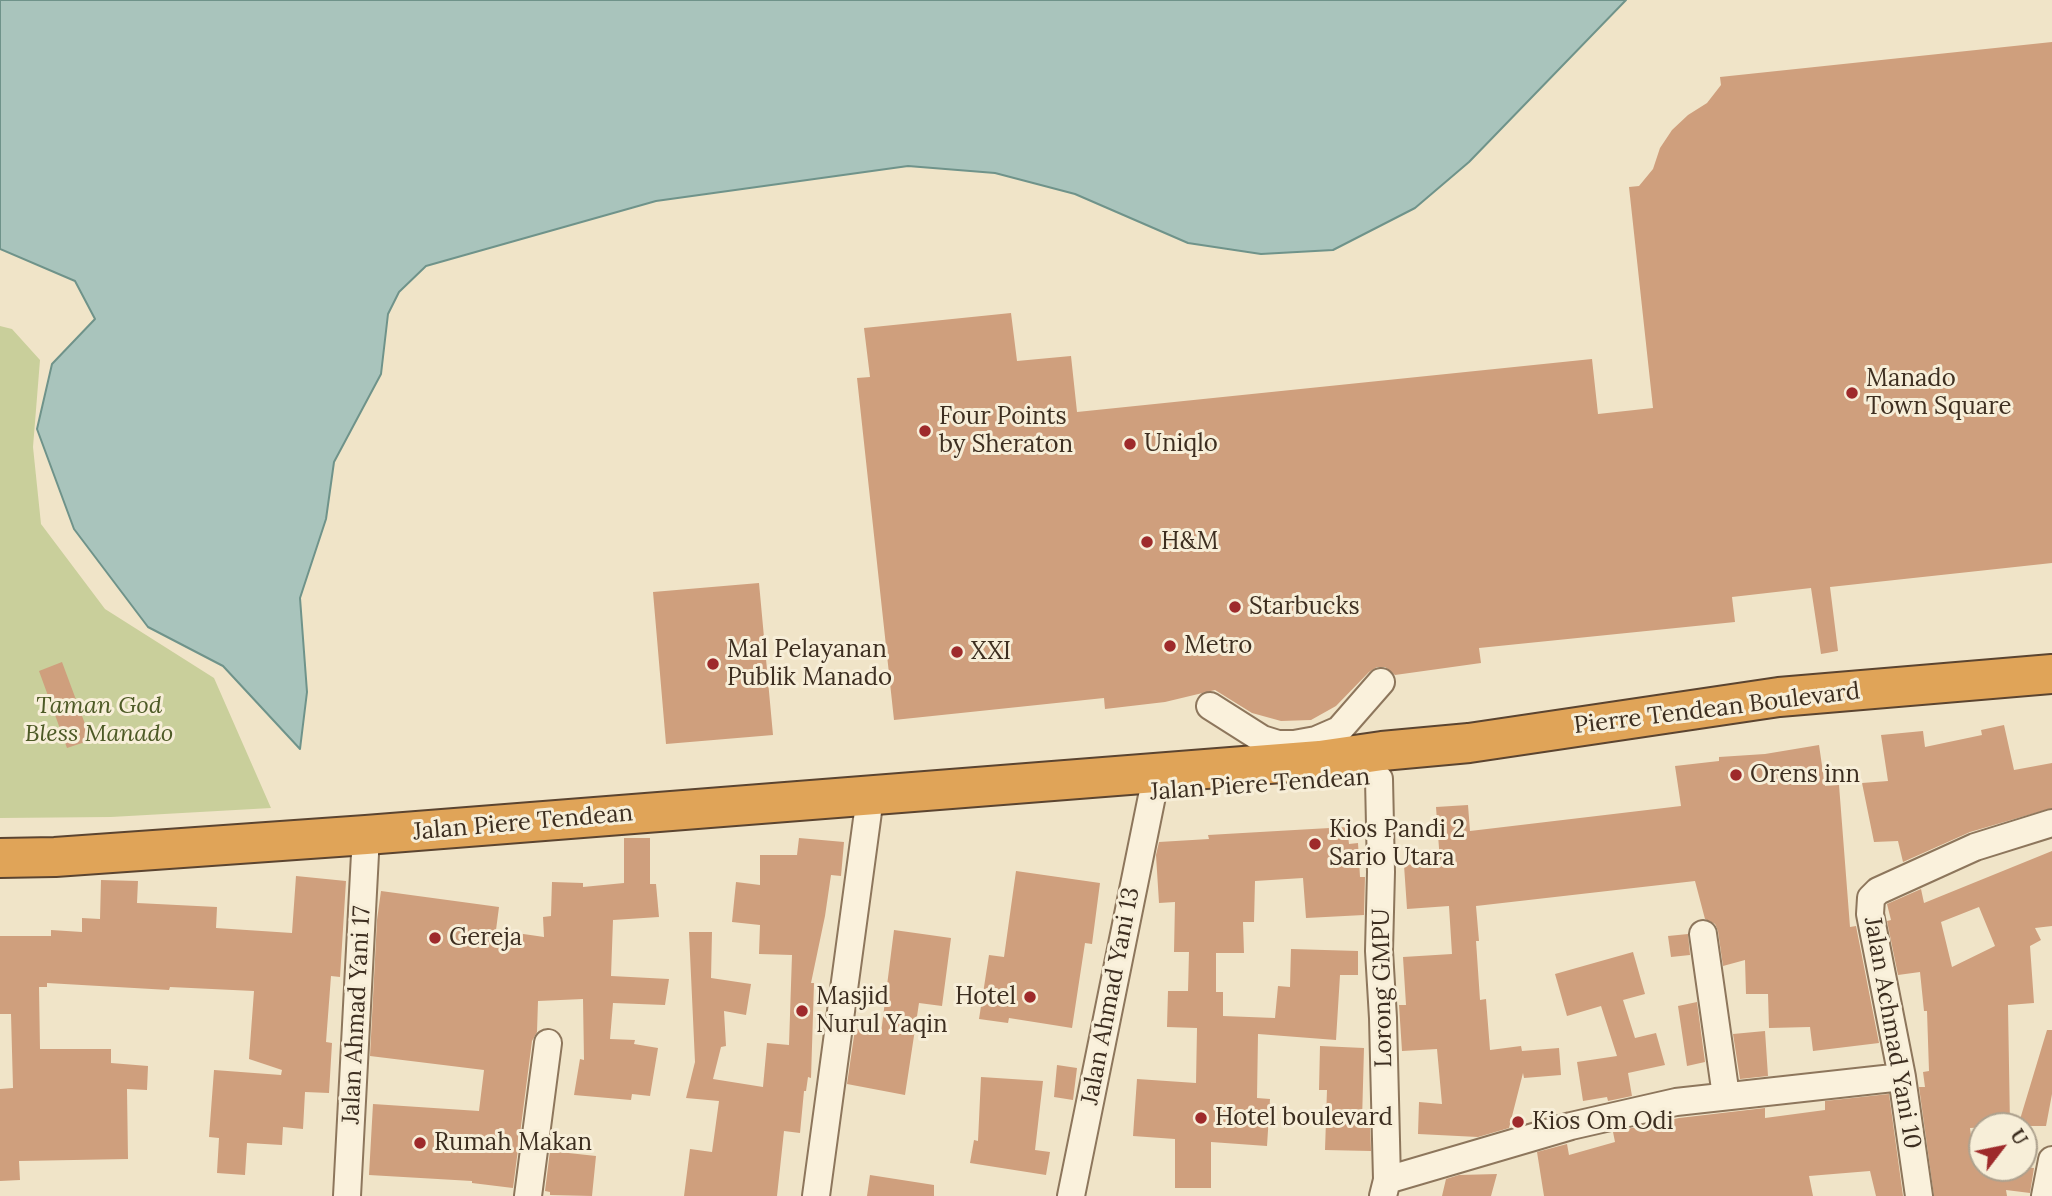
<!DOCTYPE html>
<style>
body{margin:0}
#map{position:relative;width:2052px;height:1196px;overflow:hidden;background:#f0e4c8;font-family:Lora,serif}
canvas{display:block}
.north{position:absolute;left:1968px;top:1112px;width:70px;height:70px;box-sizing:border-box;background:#f7eed8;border:2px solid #ada18e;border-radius:50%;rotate:58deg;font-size:19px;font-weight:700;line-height:28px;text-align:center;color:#3d2e20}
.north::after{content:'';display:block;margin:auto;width:24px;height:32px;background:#9e2a2b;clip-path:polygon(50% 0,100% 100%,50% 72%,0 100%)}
</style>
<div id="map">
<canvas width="2052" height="1196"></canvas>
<div class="north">U</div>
</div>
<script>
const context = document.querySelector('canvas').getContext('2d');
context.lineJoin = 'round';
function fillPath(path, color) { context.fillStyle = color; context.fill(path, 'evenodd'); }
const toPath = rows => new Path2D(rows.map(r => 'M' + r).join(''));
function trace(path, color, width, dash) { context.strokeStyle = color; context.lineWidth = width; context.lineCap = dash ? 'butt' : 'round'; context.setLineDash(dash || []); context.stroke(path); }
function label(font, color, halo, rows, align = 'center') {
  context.font = font + ' Lora,serif'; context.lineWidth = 6; context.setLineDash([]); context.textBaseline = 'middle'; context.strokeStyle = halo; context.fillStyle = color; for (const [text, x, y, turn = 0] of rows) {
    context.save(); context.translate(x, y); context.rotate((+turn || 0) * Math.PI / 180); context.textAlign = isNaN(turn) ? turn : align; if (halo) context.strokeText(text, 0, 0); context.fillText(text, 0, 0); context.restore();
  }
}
fillPath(toPath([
 [0,326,12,329,40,360,33,447,41,524,105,609,214,678,271,808,111,817,0,818]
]), '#c9cf9b');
const water = toPath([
 [0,0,1626,0,1469,162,1415,208,1333,250,1261,254,1188,243,1075,194,995,173,908,166,656,201,426,266,399,292,388,314,381,374,334,462,326,519,300,598,307,692,300,749,223,666,148,627,74,529,37,429,52,364,95,319,75,281,0,249,0,0]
]);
fillPath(water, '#a9c4bc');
trace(water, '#6f938a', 2);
fillPath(toPath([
 [2052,42,2052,563,1830,587,1838,651,1821,654,1811,588,1732,597,1735,622,1479,648,1481,663,1395,675,1385,667,1377,667,1369,672,1336,706,1311,720,1281,721,1252,713,1215,690,1165,702,1105,709,1104,698,894,720,857,378,870,377,864,328,1011,313,1017,361,1071,356,1077,412,1592,359,1598,414,1653,408,1629,187,1639,186,1653,169,1660,148,1672,130,1688,115,1707,103,1721,85,1720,77],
 [759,583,773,735,666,744,653,592],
 [62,662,91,740,67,748,39,671],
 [2004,725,2014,770,2052,763,2052,808,1970,832,1903,862,1898,841,1874,842,1862,783,1888,781,1881,735,1923,731,1925,747,1982,735,1981,730],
 [1819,745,1825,786,1839,785,1850,927,1856,926,1879,1043,1813,1051,1810,1027,1769,1028,1768,994,1746,994,1745,960,1723,966,1718,931,1715,924,1705,919,1695,881,1476,906,1479,941,1476,941,1480,1000,1486,999,1490,1050,1521,1046,1522,1051,1559,1048,1561,1075,1524,1078,1523,1073,1509,1128,1478,1137,1418,1134,1419,1102,1442,1104,1437,1049,1402,1051,1399,1005,1406,1005,1403,957,1452,954,1449,906,1407,909,1404,865,1440,862,1436,807,1468,805,1470,831,1681,806,1675,766,1719,761,1719,757,1765,754],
 [1347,827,1349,844,1358,843,1360,877,1365,877,1364,915,1306,918,1303,878,1255,881,1254,922,1243,922,1244,953,1216,953,1216,992,1223,992,1223,1016,1275,1018,1278,986,1290,987,1291,949,1358,951,1358,975,1340,975,1336,1040,1258,1034,1257,1098,1270,1099,1267,1146,1211,1142,1211,1188,1175,1188,1175,1139,1133,1136,1137,1079,1196,1083,1197,1028,1167,1027,1168,991,1188,991,1189,952,1174,952,1175,902,1159,903,1156,855,1159,842,1209,839,1208,835],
 [624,838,650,838,650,884,656,884,659,917,613,920,611,976,669,979,665,1005,613,1003,610,1039,635,1040,634,1044,658,1048,650,1096,632,1094,631,1100,574,1095,580,1059,584,1060,583,999,538,1001,537,1032,532,1041,513,1188,472,1183,472,1181,369,1175,373,1104,479,1111,484,1070,370,1056,377,920,381,891,499,907,496,930,544,937,543,917,551,916,552,882,583,883,583,887,624,883],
 [799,838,844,842,841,876,831,875,825,916,811,983,814,983,811,1078,808,1077,806,1091,804,1091,800,1133,784,1131,777,1196,684,1196,690,1149,712,1152,719,1101,686,1098,695,1062,689,932,712,932,711,978,751,984,746,1015,724,1011,726,1046,721,1047,713,1079,763,1087,767,1043,789,1045,792,955,759,954,760,925,732,922,736,882,760,885,760,855,797,855],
 [2052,851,2052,926,2035,928,2041,940,2030,946,2034,1003,2008,1005,2010,1126,1970,1128,1975,1166,2034,1168,2030,1193,2006,1190,2007,1196,1934,1196,1919,1087,1925,1087,1923,1072,1929,1071,1927,1011,1924,1011,1920,972,1898,975,1887,921,1891,920,1887,904,1921,889,1924,903],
 [1979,907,1995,946,1952,967,1941,922],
 [1016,871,1100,883,1092,944,1085,943,1072,1028,1009,1018,1008,1023,979,1019,989,955,1004,957],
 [296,876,346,881,340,977,331,976,326,1042,332,1043,329,1093,305,1092,303,1129,283,1127,282,1145,247,1143,245,1175,217,1173,219,1138,209,1137,214,1070,281,1075,282,1070,249,1059,254,991,170,987,169,990,47,983,47,987,39,987,40,1049,111,1049,111,1063,148,1066,147,1090,127,1089,128,1159,19,1161,20,1180,0,1181,0,1089,13,1088,11,1014,0,1014,0,936,51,936,51,930,82,932,82,918,100,919,101,880,138,881,137,903,217,907,216,928,292,933],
 [894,930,951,938,942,1006,919,1003,905,1095,847,1084,855,1029,881,1033],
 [1688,934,1690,955,1671,957,1668,936],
 [1633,952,1645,994,1623,1000,1635,1038,1656,1033,1665,1065,1628,1073,1632,1096,1608,1101,1607,1097,1583,1101,1577,1062,1617,1056,1601,1006,1567,1016,1555,974],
 [1697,1002,1705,1062,1687,1066,1678,1006],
 [2047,1030,2052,1030,2052,1094,2046,1126,2018,1126],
 [1765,1031,1768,1076,1740,1079,1733,1034],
 [1320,1046,1364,1048,1362,1121,1370,1121,1371,1151,1325,1150,1327,1090,1319,1090],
 [1057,1065,1077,1068,1073,1100,1054,1097],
 [981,1077,1043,1081,1035,1150,1050,1152,1046,1175,970,1163,974,1140,978,1141],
 [1889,1094,1903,1196,1876,1196,1870,1171,1809,1176,1813,1196,1544,1196,1537,1152,1567,1144,1569,1155,1615,1142,1613,1132,1679,1118,1765,1108,1765,1118,1825,1110,1825,1101],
 [550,1151,596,1156,592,1196,550,1195,550,1192,545,1191],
 [1497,1174,1491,1196,1442,1196,1446,1179,1459,1175],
 [870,1175,934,1185,934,1196,867,1196]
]), '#cf9f7d');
const minor = toPath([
 [1210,706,1262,739,1278,744,1294,744,1316,740,1339,730,1381,682],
 [1379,779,1381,872,1379,951,1383,1018,1387,1180,1383,1196],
 [1703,934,1726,1096],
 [1387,1180,1571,1126,1676,1102,1902,1077],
 [347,1196,366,835],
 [528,1196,548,1043],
 [816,1196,870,797],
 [1071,1196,1152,796],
 [1919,1196,1902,1077,1870,914,1871,898,1878,891,1975,847,2052,823],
 [2045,1196,2052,1160]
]);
const highway = toPath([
 [0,858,55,857,366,835,1320,760,1382,751,1469,743,1779,697,2052,674]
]);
trace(minor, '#8d765c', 30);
trace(highway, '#5b4430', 42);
trace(minor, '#faf1dc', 26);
trace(highway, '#e0a458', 38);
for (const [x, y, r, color] of [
 [1852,393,7,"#9e2a2b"],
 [925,431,7,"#9e2a2b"],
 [1130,444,7,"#9e2a2b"],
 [1147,542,7,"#9e2a2b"],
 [1235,607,7,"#9e2a2b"],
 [1170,646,7,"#9e2a2b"],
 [957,652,7,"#9e2a2b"],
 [713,664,7,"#9e2a2b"],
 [1736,775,7,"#9e2a2b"],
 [1315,844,7,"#9e2a2b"],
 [435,938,7,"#9e2a2b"],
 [1030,997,7,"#9e2a2b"],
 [802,1011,7,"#9e2a2b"],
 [1201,1118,7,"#9e2a2b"],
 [1518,1122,7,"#9e2a2b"],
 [420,1143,7,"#9e2a2b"]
]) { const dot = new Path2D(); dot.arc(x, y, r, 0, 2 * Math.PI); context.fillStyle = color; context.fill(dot); trace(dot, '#f7eed8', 2.5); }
label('24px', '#3d2e20', '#f7eed8', [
 ["Manado",1866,379],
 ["Town Square",1866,407],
 ["Four Points",939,417],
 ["by Sheraton",939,445],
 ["Uniqlo",1144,444],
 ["H&M",1161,542],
 ["Starbucks",1249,607],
 ["Metro",1184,646],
 ["Mal Pelayanan",727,650],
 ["Publik Manado",727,678],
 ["XXI",971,652],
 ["Orens inn",1750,775],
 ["Kios Pandi 2",1329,830],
 ["Sario Utara",1329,858],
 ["Gereja",449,938],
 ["Masjid",816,997],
 ["Nurul Yaqin",816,1025],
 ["Hotel",1016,997,"right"],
 ["Hotel boulevard",1215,1118],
 ["Kios Om Odi",1532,1122],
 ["Rumah Makan",434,1143]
], 'left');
label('italic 24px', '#4d5a26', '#f7eed8', [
 ["Taman God",99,706],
 ["Bless Manado",99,734]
]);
label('24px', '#3d2e20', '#f7eed8', [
 ["Pierre Tendean Boulevard",1717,709,-7],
 ["Jalan Piere Tendean",1260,785,-4],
 ["Jalan Piere Tendean",523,823,-5],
 ["Lorong GMPU",1383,988,-91],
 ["Jalan Ahmad Yani 13",1111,996,-79],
 ["Jalan Ahmad Yani 17",357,1015,-87],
 ["Jalan Achmad Yani 10",1892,1033,80]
]);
</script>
